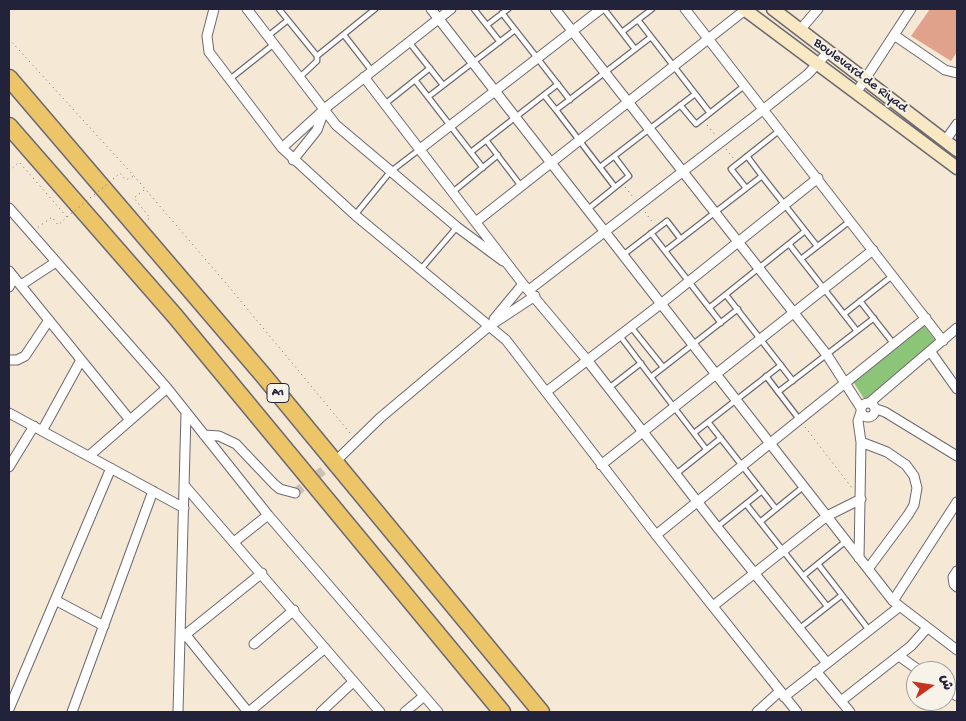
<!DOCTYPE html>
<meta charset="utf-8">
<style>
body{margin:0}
#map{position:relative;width:966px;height:721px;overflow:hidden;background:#f5e9d5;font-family:"Gochi Hand","Playpen Sans Arabic",sans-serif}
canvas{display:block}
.frame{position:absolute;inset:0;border:10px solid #22223b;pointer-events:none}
.north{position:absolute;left:906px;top:661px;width:50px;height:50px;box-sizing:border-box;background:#f7f3e8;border:1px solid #a29fa3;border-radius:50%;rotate:77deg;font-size:14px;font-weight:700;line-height:20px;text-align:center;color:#22223b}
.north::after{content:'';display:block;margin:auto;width:18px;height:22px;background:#c8321e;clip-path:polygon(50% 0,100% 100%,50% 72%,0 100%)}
</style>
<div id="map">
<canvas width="966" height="721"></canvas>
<div class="frame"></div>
<div class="north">ش</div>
</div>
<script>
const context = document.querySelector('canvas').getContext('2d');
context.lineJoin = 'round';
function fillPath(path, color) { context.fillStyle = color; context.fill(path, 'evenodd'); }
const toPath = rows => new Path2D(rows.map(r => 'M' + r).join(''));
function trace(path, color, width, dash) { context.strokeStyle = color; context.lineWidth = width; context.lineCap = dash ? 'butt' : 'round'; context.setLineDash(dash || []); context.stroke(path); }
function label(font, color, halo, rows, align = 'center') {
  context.font = font + ' "Gochi Hand",sans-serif'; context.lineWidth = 4; context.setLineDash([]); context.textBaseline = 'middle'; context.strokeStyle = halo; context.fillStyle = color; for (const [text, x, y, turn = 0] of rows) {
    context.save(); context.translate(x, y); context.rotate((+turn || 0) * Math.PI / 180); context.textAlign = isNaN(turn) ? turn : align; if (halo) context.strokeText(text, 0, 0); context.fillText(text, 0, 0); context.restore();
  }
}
fillPath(toPath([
 [923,324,936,341,868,405,852,380]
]), '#8dc578');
fillPath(toPath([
 [930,9,957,9,957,52,951,61,911,36]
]), '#e0a28b');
trace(toPath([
 [295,493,336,460]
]), '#cbc1b6', 9, [9, 4.5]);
const service = toPath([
 [279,9,317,56],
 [474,9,500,42],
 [604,9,635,49],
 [502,13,570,100],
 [638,20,710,113],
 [487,25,508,9],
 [622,32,652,9],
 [344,35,372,71],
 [268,36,288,20],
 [409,42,443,85],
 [300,77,317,61,317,56,375,9],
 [230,79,274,44],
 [415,80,483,168],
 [544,95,556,110],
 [428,97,515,30],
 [385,104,430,68],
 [680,105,696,124,744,86],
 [486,140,521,186],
 [471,152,558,84],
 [747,156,762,176],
 [600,167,695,94],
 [615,187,556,110,651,37],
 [746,188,731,169,780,130],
 [454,191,498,155],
 [588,209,629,176,614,156],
 [355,215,390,172,420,149],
 [651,233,721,323],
 [789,244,857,331],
 [665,251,762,176,817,246],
 [623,255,667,221,680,238],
 [801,259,850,221],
 [421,269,457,227],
 [726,295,793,381],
 [860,301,893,343],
 [709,308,805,231],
 [844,314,892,276],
 [631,327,663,367],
 [620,336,651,377],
 [766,376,799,419],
 [609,388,641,363],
 [778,392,874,318],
 [708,422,776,509],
 [694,433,781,365],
 [706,449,651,377,738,309],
 [676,474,721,438],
 [746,504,827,606],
 [760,522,803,487],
 [717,527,762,491],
 [818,564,869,630],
 [803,576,846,541],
 [800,628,842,595]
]);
const minor = toPath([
 [214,9,207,36,209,52,282,148,355,215,506,340,656,535,797,712],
 [247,9,336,125,457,227,503,261],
 [431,9,893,601,957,650],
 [555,9,827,355,861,408],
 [685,9,943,341],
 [800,30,818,9],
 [894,35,945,70,957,73],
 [364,77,523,284,587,360,717,527,827,663],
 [856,93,911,9],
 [945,141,957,124],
 [282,148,328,106,451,9],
 [420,149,601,9],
 [293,160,317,130,324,111],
 [9,208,167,388,268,515,438,712],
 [477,221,745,10],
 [9,271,130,420],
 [21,285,56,262],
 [9,287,14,277],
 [529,290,764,109,808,74,829,51],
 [494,319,523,284],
 [930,351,957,389],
 [9,360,17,360,25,356,49,320],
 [546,392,662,303,818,178],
 '861 410a7 7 0 1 1 14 0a7 7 0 1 1-14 0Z',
 [869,403,957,328],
 [876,409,885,412,957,456],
 [9,413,184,508],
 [42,431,81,360],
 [204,435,219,436,236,444,274,484,280,489,295,493],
 [861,442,887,452,906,465,914,476,917,488,914,505,908,515,868,569],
 [89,456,167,388],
 [341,456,380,418,488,327,535,296],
 [601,465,873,250],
 [9,467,34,426],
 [184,485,380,712],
 [656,535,926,318],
 [234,542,268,515],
 [859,558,861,442,858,421,861,412],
 [957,571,953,577,954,584,957,587],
 [55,600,104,626],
 [893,601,957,502],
 [713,606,827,516,861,499],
 [185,634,248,712],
 [180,639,262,573],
 [254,644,294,610],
 [899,656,920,671],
 [816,671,850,712],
 [946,688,957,696],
 [784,697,899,607],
 [841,701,911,646,927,628],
 [9,709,111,468],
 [72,712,153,491],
 [178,712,186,413],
 [249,712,325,648],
 [321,712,353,682],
 [405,712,424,696],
 [757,712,780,691]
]);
const secondary = toPath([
 [744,9,957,168],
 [773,9,957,150]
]);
const motorway = toPath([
 [9,78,263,375,541,712],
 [9,126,175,316,502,712]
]);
trace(service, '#6c6871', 7);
trace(minor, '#6c6871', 11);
trace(secondary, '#6c6871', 15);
trace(motorway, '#6c6871', 19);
trace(toPath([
 [9,39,134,176,230,288,350,433],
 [707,125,716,136],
 [726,149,734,159],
 [9,171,19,162,67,217,58,225,52,217,37,228],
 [113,179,120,173,126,180,134,176],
 [625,187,633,197],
 [144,190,134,198,150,218,147,220],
 [645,212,653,223],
 [805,427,852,488]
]), '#6c6871', 1, [1, 4]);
trace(service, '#fff', 4.5);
trace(minor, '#fff', 9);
trace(secondary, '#f8e8c3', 12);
trace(motorway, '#edc569', 16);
trace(toPath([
 [67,217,112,180]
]), '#6c6871', 1, [1, 4]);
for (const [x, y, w] of [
 [278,393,22]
]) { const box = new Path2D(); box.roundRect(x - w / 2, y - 9.5, w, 19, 4); context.fillStyle = '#f7f3e8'; context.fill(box); trace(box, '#22223b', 1); }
label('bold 12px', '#22223b', null, [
 ["A1",278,393]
]);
label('14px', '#22223b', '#f7f3e8', [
 ["Boulevard de Riyad",860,76,37]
]);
</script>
